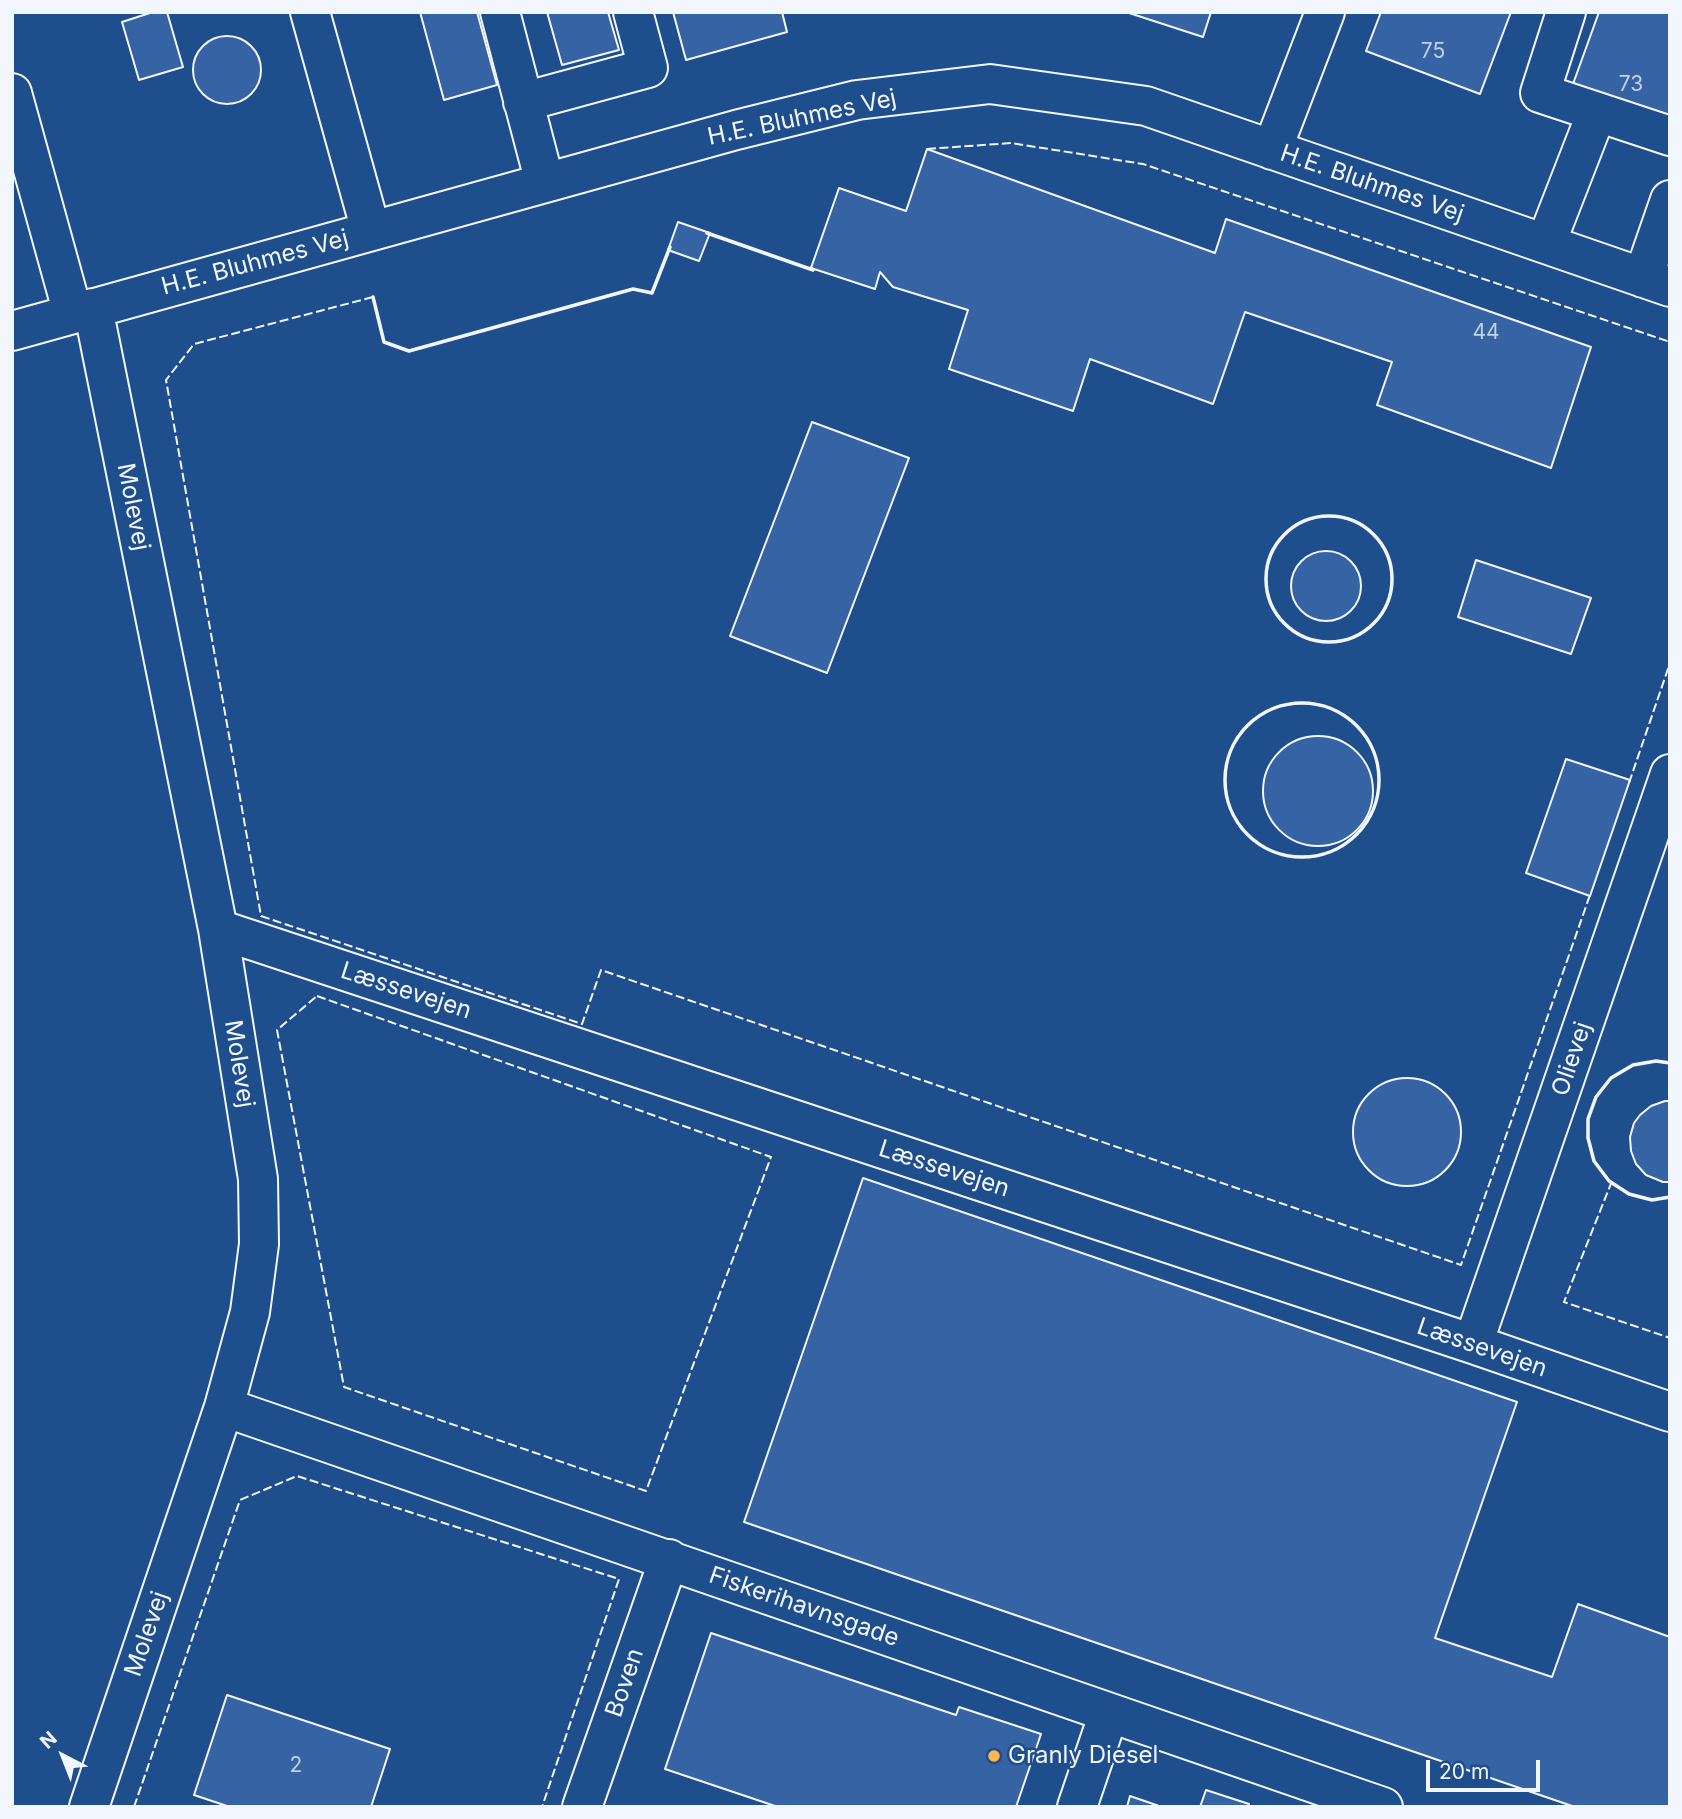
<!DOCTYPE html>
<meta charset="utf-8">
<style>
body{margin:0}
#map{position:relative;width:1682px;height:1819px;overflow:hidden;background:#1f4e8c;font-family:Inter,sans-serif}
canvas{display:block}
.frame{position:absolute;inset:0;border:14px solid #f2f6ff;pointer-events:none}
.north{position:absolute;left:28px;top:1721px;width:70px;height:70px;-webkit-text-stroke:5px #1f4e8c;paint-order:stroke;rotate:318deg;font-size:19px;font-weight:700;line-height:28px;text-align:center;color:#f2f6ff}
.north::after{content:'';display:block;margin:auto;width:24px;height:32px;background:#f2f6ff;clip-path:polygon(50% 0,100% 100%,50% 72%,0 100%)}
.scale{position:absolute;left:1426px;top:1760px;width:114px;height:32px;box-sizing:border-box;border:4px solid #f2f6ff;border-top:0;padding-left:9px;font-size:21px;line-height:24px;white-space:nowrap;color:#f2f6ff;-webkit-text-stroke:5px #1f4e8c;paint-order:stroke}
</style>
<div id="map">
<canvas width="1682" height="1819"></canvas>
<div class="frame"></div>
<div class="north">N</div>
<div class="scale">20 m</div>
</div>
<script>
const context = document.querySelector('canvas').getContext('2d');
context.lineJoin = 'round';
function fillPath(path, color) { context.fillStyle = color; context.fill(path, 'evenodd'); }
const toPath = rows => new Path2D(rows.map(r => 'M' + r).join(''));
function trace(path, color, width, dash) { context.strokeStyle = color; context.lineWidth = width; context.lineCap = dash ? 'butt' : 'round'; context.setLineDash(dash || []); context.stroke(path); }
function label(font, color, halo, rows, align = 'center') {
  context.font = font + ' Inter,sans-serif'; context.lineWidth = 5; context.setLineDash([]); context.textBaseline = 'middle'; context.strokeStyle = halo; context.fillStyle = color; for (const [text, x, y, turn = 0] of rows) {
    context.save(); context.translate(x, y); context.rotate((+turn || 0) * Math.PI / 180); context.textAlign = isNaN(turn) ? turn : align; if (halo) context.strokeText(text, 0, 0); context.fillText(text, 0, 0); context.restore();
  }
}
const building = toPath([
 [153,12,167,12,183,67,139,80,122,22,153,12],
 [420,12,477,12,497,85,444,100,420,12],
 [547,12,608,12,619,50,562,65,547,12],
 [673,12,782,12,787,32,686,60,673,12],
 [1126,12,1211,12,1203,37,1126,12],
 [1381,12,1511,12,1480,94,1366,51,1381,12],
 [1599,12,1670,12,1670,119,1573,84,1599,12],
 '193 70a34 34 0 1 1 68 0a34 34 0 1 1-68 0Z',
 [927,149,1215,253,1226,219,1591,347,1551,468,1377,405,1392,362,1245,312,1213,404,1090,359,1073,411,949,369,968,310,893,287,880,272,875,289,811,268,839,188,906,211,927,149],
 [678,222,710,233,699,261,668,250,678,222],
 [812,422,909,458,827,673,730,636,812,422],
 '1291 586a35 35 0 1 1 70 0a35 35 0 1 1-70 0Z',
 [1476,560,1591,598,1571,654,1458,617,1476,560],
 '1263 791a55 55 0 1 1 110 0a55 55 0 1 1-110 0Z',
 [1566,759,1630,780,1590,896,1526,873,1566,759],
 '1353 1132a54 54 0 1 1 108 0a54 54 0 1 1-108 0Z',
 [1665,1101,1670,1101,1670,1182,1663,1182,1646,1175,1636,1164,1631,1151,1630,1137,1634,1123,1640,1115,1651,1106,1665,1101],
 [863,1178,1517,1402,1435,1638,1552,1677,1578,1604,1670,1637,1670,1807,1575,1807,744,1522,863,1178],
 [711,1633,956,1715,959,1707,1041,1734,1016,1807,778,1807,665,1769,711,1633],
 [227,1695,390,1749,371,1807,230,1807,194,1795,227,1695],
 [1206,1790,1249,1804,1248,1807,1200,1807,1206,1790],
 [1130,1796,1162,1807,1127,1807,1130,1796]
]);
fillPath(building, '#3563a3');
trace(building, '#f2f6ff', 2);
const minor = toPath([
 [310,12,371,231],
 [500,12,545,183],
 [1566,12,1540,93,1670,136],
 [12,93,73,314],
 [523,102,648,68,633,12],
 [1272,150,1325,12],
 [1546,243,1597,112],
 [1643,278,1670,200],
 [12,331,736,130,857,100,990,84,1146,106,1670,287],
 [218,929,1473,1344,1670,1412],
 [1473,1344,1670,774],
 [224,1407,1383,1807],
 [89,1807,224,1407,250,1312,259,1244,258,1179,218,929,93,308],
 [582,1807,669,1559],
 [1077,1807,1109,1713]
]);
trace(minor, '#f2f6ff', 42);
trace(minor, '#1f4e8c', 38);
trace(toPath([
 [927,149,1011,143,1143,164,1670,342],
 [373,297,194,344,166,380,261,916,582,1024,601,970,1461,1265,1591,892],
 [1629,783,1670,663],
 [317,996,771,1157,646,1491,344,1387,277,1030,317,996],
 [1612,1181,1564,1302,1670,1338],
 [134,1807,240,1500,297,1476,619,1579,542,1807]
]), '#f2f6ff', 2, [9, 3.5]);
trace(toPath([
 [707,233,813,270,811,268],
 [373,297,384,342,409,351,633,289,652,293,670,247],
 '1266 579a63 63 0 1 1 126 0a63 63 0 1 1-126 0Z',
 '1225 780a77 77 0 1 1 154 0a77 77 0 1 1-154 0Z',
 [1670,1063,1656,1061,1633,1065,1611,1078,1596,1097,1588,1119,1588,1138,1594,1161,1609,1181,1629,1194,1652,1200,1670,1197]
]), '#f2f6ff', 3.5);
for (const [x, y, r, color] of [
 [994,1756,7,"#ffb74d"]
]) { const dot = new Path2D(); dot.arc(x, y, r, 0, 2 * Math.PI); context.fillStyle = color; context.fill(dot); trace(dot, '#1f4e8c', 2.5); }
label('21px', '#c3d1e8', null, [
 ["75",1433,52],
 ["73",1631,85],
 ["44",1486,333],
 ["2",296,1766]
]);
label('24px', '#f2f6ff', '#1f4e8c', [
 ["H.E. Bluhmes Vej",802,118,-12],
 ["H.E. Bluhmes Vej",1372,184,19],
 ["H.E. Bluhmes Vej",255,263,-15],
 ["Molevej",133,507,79],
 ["Læssevejen",406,991,18],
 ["Olievej",1572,1059,-71],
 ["Molevej",239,1064,81],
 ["Læssevejen",944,1169,18],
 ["Læssevejen",1482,1348,19],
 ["Fiskerihavnsgade",804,1607,19],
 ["Molevej",147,1634,-71],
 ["Boven",625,1683,-71]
]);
label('24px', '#f2f6ff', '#1f4e8c', [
 ["Granly Diesel",1008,1756]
], 'left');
</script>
